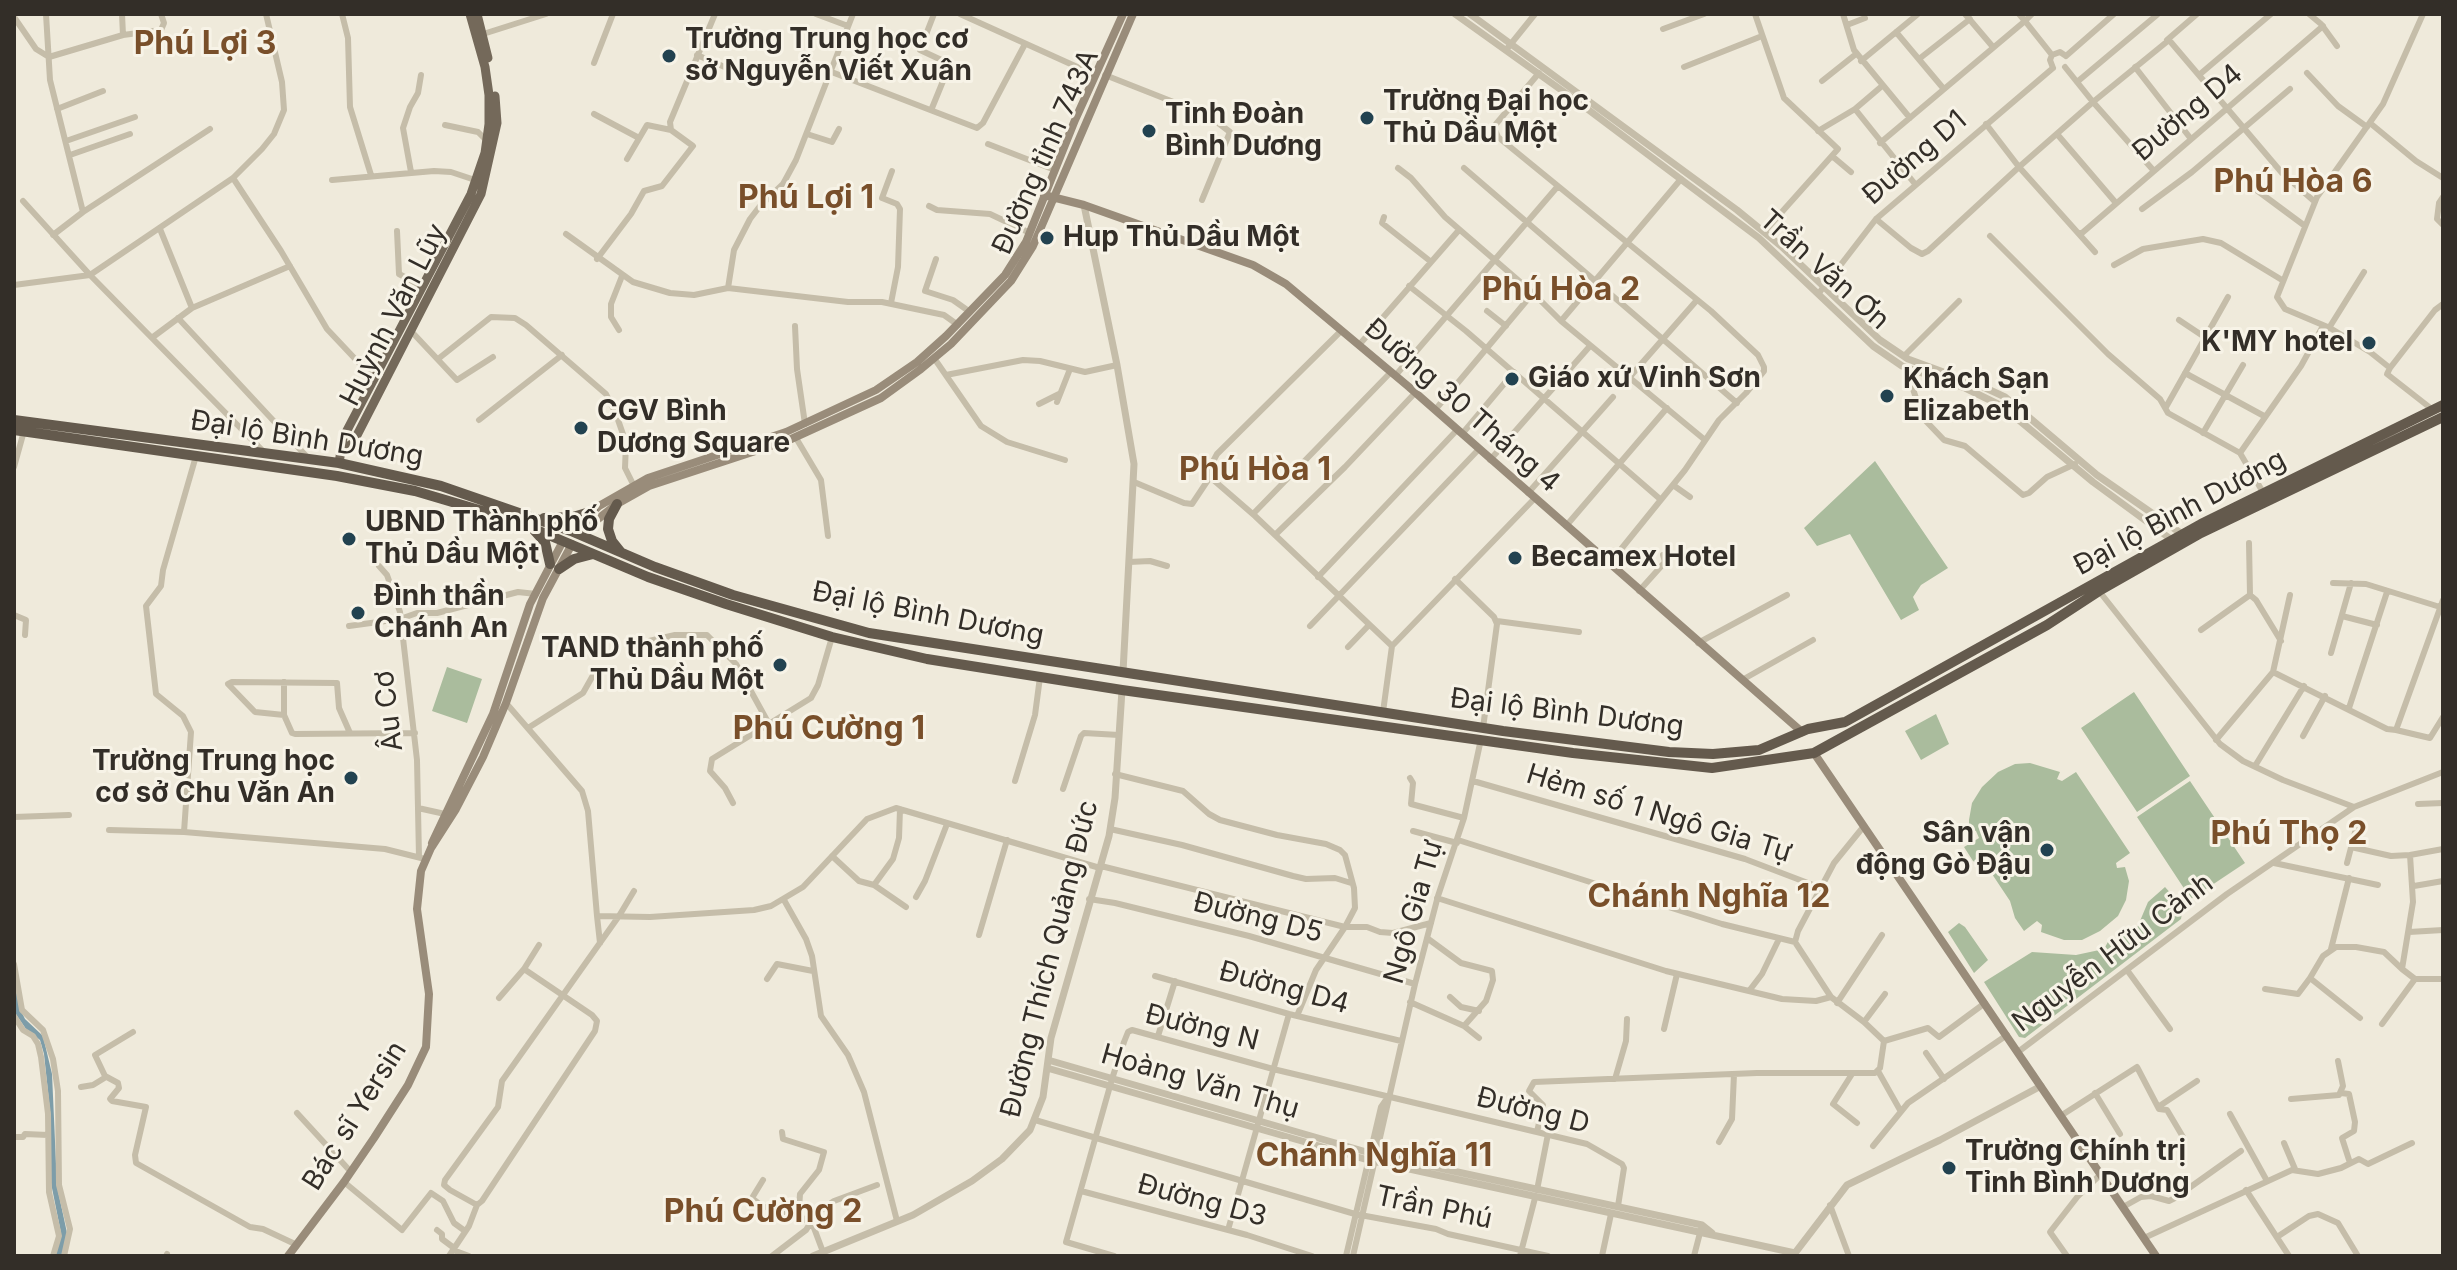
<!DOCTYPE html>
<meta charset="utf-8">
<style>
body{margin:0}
#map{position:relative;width:2457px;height:1270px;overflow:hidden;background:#efeadb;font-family:Inter,sans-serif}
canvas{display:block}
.frame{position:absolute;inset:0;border:16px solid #332e28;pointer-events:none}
</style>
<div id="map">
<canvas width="2457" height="1270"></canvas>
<div class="frame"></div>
</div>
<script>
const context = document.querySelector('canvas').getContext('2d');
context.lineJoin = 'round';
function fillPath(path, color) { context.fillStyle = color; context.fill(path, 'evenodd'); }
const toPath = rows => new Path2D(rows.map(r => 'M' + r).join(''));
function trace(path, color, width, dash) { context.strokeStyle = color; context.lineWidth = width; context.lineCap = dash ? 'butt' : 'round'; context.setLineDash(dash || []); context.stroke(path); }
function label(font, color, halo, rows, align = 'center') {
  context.font = font + ' Inter,sans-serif'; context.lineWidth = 6; context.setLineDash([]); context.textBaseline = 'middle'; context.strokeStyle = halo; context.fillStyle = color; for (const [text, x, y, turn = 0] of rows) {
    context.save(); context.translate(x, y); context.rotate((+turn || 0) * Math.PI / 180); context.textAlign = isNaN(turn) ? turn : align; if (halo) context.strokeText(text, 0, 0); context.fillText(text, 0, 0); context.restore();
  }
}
fillPath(toPath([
 [1875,461,1948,568,1921,585,1913,597,1919,610,1901,620,1850,534,1817,546,1804,528],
 [447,667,482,679,467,723,432,711],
 [2134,692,2190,776,2137,812,2081,728],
 [1936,714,1949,744,1921,760,1905,731],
 [2030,763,2060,772,2057,779,2062,781,2076,772,2130,853,2116,863,2117,868,2125,867,2129,881,2126,900,2118,916,2100,931,2082,940,2064,940,2041,932,2042,925,2037,921,2024,931,2015,918,2010,901,1990,871,1973,861,1964,847,1979,838,1976,831,1969,831,1969,820,1972,803,1982,787,1998,772,2015,764],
 [2190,781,2245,863,2191,899,2137,817],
 [2165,887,2183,907,2181,919,2025,1038,2019,1037,1984,982,2032,952,2076,955,2104,949,2109,940,2111,942,2119,939,2137,928,2148,902],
 [1959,923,1965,927,1988,960,1974,973,1948,932]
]), '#aabc9d');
fillPath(toPath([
 [14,977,21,1011,25,1019,43,1036,52,1074,57,1186,67,1233,62,1256,55,1256,61,1233,51,1183,51,1120,44,1054,40,1040,26,1029,15,1013]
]), '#7d9da9');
trace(toPath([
 [46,14,50,80,83,212,53,235],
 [342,14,348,38,350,107,371,175],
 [816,14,848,26],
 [960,14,1095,75],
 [1755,14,1784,98,1838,149,1764,232],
 [1843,14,1854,50,1910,118],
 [1965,14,1993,47],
 [2019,14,2025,21,2032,14],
 [2309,14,2321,24,2337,46],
 [2423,14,2383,104,2317,197,2277,297,2285,309,2330,328,2370,352,2390,368,2387,374,2433,410],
 [14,17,36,49,49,57,123,35,122,14],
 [1847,25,1865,18],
 [1663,29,1704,14],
 [1896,32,1943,88],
 [123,35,161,30,164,23,161,14],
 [480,35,546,14],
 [2167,40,2197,14],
 [1506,50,1535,14],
 [697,55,750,78],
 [2066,56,2114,14],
 [1919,59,1970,19],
 [1861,61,1918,14],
 [594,63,613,14],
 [1684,67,1762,36],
 [2065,67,2093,102,2169,40,2282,173,2315,202],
 [2135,67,2191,139],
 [2053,68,2050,60,2052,55,2060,52,2066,56],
 [829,71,977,128,983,123,1025,44],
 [1539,73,1496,124,1494,128,1498,137,1711,311,1758,355,1764,367,1764,371,1746,393,1719,420,1685,470,1609,564],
 [2307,73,2338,106,2367,127],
 [1105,75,1209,116,1230,132,1202,200],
 [2199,75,2271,14],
 [1822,81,1856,54],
 [2077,82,2158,14],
 [932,108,950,64,920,50,934,14],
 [57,109,103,91],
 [1855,109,1882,86],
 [594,114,639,138],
 [2370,123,2416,161,2443,178],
 [445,125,478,132,485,139],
 [1818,131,1855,109,1915,184],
 [807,134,832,142,839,129],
 [2057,134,2116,203],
 [66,141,135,117],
 [1880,143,2025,21,2052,55],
 [988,144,1055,170],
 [70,155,130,134],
 [1832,156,1851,172],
 [627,159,647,125,671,130],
 [1398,168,1411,178,1445,217,1533,293,1561,321,1705,440],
 [1464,168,1737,403],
 [2154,171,2093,102,2019,167,2078,233,2082,233,2323,26],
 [411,172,403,128,410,107,418,93,421,75],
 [233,178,281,251,327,329,375,380],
 [332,180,434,171,451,172,472,179,476,183],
 [2251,186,2305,226],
 [2443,197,2439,203,2437,219,2443,225],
 [23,201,90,275,264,452],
 [929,206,937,210,990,214,1030,233],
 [2142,209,2192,172,2290,89],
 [83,212,210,129],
 [1384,217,1382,223,1430,261],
 [1876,219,1911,248,1922,254,1928,251,2019,167,1986,124],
 [160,229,192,308],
 [397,231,399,274,423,287],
 [2078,233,2095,252],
 [566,234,633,282,670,293,694,295,728,288,848,302,882,302,944,315,958,325],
 [1990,236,2108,354,2160,399,2168,413,2240,453],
 [597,259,631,214,644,191,662,186,693,146,671,130,670,122,715,14],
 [936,259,925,291,953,300,970,312],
 [2114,265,2143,249,2203,239,2221,243,2282,280],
 [14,285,90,275,233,178,262,149,274,134,284,110,282,82,266,14],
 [1409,286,1466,331,1660,499],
 [728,288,734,250,750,219,760,206,783,184,796,160,853,14],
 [1819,293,1876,219,2053,68],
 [891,303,898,267,900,209,897,204,882,198,892,171],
 [1487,311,1506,326],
 [178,318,309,459],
 [2179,320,2206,338],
 [1561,321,1681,179],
 [795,326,797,369,805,424],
 [2329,328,2364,272],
 [619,330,611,317,611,304,622,276],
 [411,331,457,380,493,357],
 [153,337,192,308,290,266],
 [1359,345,1459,230],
 [1904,356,1959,301],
 [934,358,981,426,1007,442,1065,460],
 [438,359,491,317,515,318,526,325,606,394,616,414,626,443,625,468,634,486],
 [1906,367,1922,417,1944,440,1965,446,2023,495,2029,493,2047,477,2075,464],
 [2390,368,2435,310,2443,304],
 [2185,373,2264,416],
 [946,375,1023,360,1040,361,1085,372,1117,365],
 [1395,376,1558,186],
 [1628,379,1697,300],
 [1057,402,1070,369],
 [1039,404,1059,394],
 [2166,407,2228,297],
 [1435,410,1533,293],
 [479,420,562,355],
 [2203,433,2243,365],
 [1462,434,1514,372],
 [796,438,821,480,828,536],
 [1490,460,1590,346],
 [14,467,24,431],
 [1210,477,1255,516,1392,646],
 [1134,482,1184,503,1192,504,1210,477,1210,467,1217,454,1341,331],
 [1673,485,1690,497],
 [1528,493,1613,397],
 [2264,494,2240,453,2301,366,2323,326],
 [1253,514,1391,372],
 [1566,526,1667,408],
 [1275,535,1345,467,1415,393],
 [2249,543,2250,595],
 [1129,562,1150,561,1167,566],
 [379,566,387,575,400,612,417,760,419,857],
 [1318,577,1457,430],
 [1455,579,1494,617,1497,624,1483,728],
 [2333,583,2366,584,2440,607],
 [1639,591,1665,562,1663,555],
 [2099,591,2220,744,2243,761,2283,780,2354,807],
 [14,615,26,620,25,635],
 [2342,616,2377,625],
 [1497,621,1579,632],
 [349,626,400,619,417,613,437,613,518,592,536,594],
 [1310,626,1479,449],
 [2201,630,2250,595,2256,600,2281,641],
 [649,641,675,635,707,635,736,664,769,724],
 [1698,643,1787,595],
 [1348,647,1369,625],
 [2331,653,2351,583],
 [2273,672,2387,729,2396,730,2443,600],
 [1742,680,1813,640],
 [506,703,582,791,588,811,597,916,650,917,754,910,771,906,803,887,867,819,896,808,1100,868],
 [2349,708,2387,592],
 [1383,712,1392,646,1535,498],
 [284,714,284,682],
 [528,728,583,693,596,670],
 [2396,730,2430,738,2443,717],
 [350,733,339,708,337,683,232,682,228,684,255,712,284,715,292,733,295,734,415,733],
 [2303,736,2325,696],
 [2216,740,2273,672,2290,595],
 [2255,766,2304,686],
 [1410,778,1413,783,1411,804,1464,818],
 [1015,781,1035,715,1040,677],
 [1473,781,1745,859,1821,888],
 [1063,789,1081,736,1084,733,1119,735],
 [733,803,725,788,710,771,712,759,811,698,818,685,832,637],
 [2418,804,2443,803],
 [418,808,445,814],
 [14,817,69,815],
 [1110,829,1182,845,1293,876,1306,879,1335,878,1351,883],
 [109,830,184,832,385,849,425,859],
 [1413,831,1457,843],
 [184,832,191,732,183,716,156,694,146,606,161,586,163,570,196,456],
 [1458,840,1722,924,1795,942,1831,997,1864,1022,1884,1041,1928,1028,1939,1037,1985,1003],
 [2351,847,2391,856,2410,855],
 [2443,849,2410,855,2413,902,2402,969,2415,979,2443,979],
 [832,856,859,881,874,885,893,859,899,838,900,809],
 [2274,863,2378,885],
 [2347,863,2358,821],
 [1101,866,1345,927,1355,908,1354,888,1345,855,1340,850,1326,844,1277,835,1220,820,1209,814,1183,791,1115,774],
 [874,885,906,907],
 [2414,886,2443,881],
 [916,897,925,881,947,824],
 [1437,898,1666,971,1782,999,1816,1001,1831,997],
 [1089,899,1115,903,1249,936,1415,984],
 [784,900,806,939,812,956,821,1016,848,1055,864,1092,897,1221],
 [597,916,600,943],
 [2409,932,2443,930],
 [979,935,1007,840],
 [1427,938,1461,963,1492,971,1493,980,1486,1001,1464,1026,1479,1038],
 [1795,942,1798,931,1834,863,1864,826],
 [2331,949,2349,878],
 [14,964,22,1010,43,1030,53,1059,58,1091,59,1185,70,1229,64,1256],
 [2127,970,2170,1029],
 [1155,976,1289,1014,1401,1041],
 [767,979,777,964,813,971],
 [2265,989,2298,994,2310,978],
 [1749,991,1762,974,1779,939],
 [1450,997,1461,1007,1479,1011],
 [499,998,524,969,539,945],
 [1410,1002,1464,1026],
 [1837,1003,1882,935],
 [14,1016,23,1030,33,1036,38,1044,41,1057,48,1114,49,1192,59,1236,53,1256],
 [1297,1016,1316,970,1345,927,1367,927,1380,932,1393,933,1431,923],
 [2360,1018,2310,978,2323,956,2336,947,2356,947,2384,952,2402,969],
 [1864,1022,1885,994],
 [2382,1024,2415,979],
 [1664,1029,1677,974],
 [133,1032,95,1055,105,1076,118,1083,119,1088,110,1099,112,1101,146,1107,135,1155,136,1163,250,1227,263,1229,295,1244],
 [1158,1036,1175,981],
 [2018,1052,2227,894,2354,807,2443,772],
 [1926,1053,1944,1079],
 [1878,1071,1900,1110],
 [1852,1074,1833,1104,1857,1123],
 [1615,1079,1626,1041,1627,1019],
 [81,1087,93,1085,106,1077],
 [2095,1093,2120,1134],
 [2341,1093,2349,1094,2355,1122,2354,1131,2342,1138,2350,1163],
 [2291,1099,2339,1095,2343,1086,2338,1061],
 [2158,1107,2197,1081],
 [297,1113,351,1172],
 [2230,1114,2267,1181],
 [2062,1115,2137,1067,2159,1109,2167,1110,2183,1137],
 [1035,1120,1355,1214,1436,1229,1448,1234,1548,1256],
 [782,1132,783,1139,824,1152,819,1170,800,1194,799,1209,802,1218],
 [1537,1132,1543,1105,1529,1091,1534,1082,1757,1073,1875,1073,1880,1068,1884,1041],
 [14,1137,23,1137,25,1134,48,1135],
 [1719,1142,1732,1119,1734,1074],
 [2284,1143,2295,1169],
 [1873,1146,1908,1103,2007,1035],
 [763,1180,752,1198,762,1206,805,1219,814,1228,823,1252],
 [344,1182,402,1230,431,1193,443,1201,454,1223,465,1231],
 [1537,1190,1548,1134],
 [2246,1190,2289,1256],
 [1081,1191,1247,1235,1312,1256],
 [477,1205,450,1190,444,1185,445,1180,498,1107,502,1081,619,916,634,891],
 [1830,1205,1849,1256],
 [2123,1207,2141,1197,2151,1196,2169,1201,2175,1198,2241,1151],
 [437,1230,442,1234,442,1239,454,1248],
 [1228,1230,1289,1014],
 [2277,1237,2309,1216,2318,1214,2338,1223,2358,1256],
 [2144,1238,2292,1170,2318,1174,2341,1168,2359,1159,2368,1164,2412,1143],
 [453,1250,469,1256],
 [166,1256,167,1254],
 [449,1256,469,1226,477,1205,482,1201,595,1031,597,1021,592,1015,524,969],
 [772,1256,806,1230,817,1213,834,1201,877,1185],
 [1114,1256,1066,1242,1112,1079,1124,1042,1128,1032,1132,1030,1273,1069,1587,1144,1622,1164,1624,1168,1618,1206],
 [1346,1256,1381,1107,1388,1097],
 [1353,1256,1415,984,1438,896,1464,818,1481,739],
 [1520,1256,1535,1198],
 [1602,1256,1611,1214],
 [1694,1256,1701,1229],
 [2067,1256,2050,1232,2078,1196,2101,1174]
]), '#c5bda9', 6);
trace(toPath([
 [1455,14,1578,102,1759,238,1873,346,1902,366,1965,388,2002,406,2093,482,2172,540],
 [1470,14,1737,210,1781,246,1880,340,1908,359,1979,385,2005,397,2097,475,2182,534],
 [1084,205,1117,365,1134,464,1123,672],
 [1048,1060,1370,1153,1702,1225,1712,1233],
 [1047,1068,1368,1160,1795,1253,1847,1185,1940,1140,2041,1086],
 [813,1256,913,1215,972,1181,1002,1159,1030,1130,1043,1097,1051,1038,1109,836,1115,798,1122,690]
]), '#c5bda9', 7);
trace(toPath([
 [1044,195,1084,205,1253,265,1286,284,1409,387,1802,732],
 [571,531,599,506,648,478,786,432,876,390,917,362,946,336,1005,275,1026,242,1075,120,1123,14],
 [579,534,617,504,649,486,789,440,881,398,921,369,951,344,1011,281,1033,246,1133,14],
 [1814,753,2156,1256],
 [432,843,493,714,530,604,563,541],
 [288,1256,344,1182,374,1138,408,1085,426,1047,429,994,417,909,421,871,431,848,456,809,483,757,506,703,543,598,572,544]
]), '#998c7a', 8);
trace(toPath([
 [477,14,488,58],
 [342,451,353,443,481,194,497,123,495,96],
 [339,463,343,438,471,194,485,153,489,124,489,95,485,67,470,14]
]), '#74695a', 9);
trace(toPath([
 [14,420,339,463,441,486,571,531,655,567,733,595,869,633,1503,731,1669,752,1713,754,1759,750,1808,729,1845,722,2201,524,2443,405],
 [14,430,337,476,415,491,513,520,648,577,726,604,832,637,927,659,1122,690,1573,753,1712,768,1814,753,2047,625,2099,591,2201,533,2443,417],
 [617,504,609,519,608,529,612,541,620,551],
 [544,518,573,517,593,511],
 [534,530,545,542,550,564],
 [559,569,574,559,593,554]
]), '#645a4d', 10);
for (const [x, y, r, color] of [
 [669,56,8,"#224250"],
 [1367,118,8,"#224250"],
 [1149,131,8,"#224250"],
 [1047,238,8,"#224250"],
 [2369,343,8,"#224250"],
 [1512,379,8,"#224250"],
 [1887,396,8,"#224250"],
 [581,428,8,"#224250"],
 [349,539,8,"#224250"],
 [1515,558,8,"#224250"],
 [358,613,8,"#224250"],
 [780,665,8,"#224250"],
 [351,778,8,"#224250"],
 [2047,850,8,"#224250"],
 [1949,1168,8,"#224250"]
]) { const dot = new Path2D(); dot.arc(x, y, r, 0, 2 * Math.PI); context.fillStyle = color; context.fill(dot); trace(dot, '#f7f3e7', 3); }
label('bold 28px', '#332e28', '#f7f3e7', [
 ["Trường Trung học cơ",685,40],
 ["sở Nguyễn Viết Xuân",685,72],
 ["Trường Đại học",1383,102],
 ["Thủ Dầu Một",1383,134],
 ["Tỉnh Đoàn",1165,115],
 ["Bình Dương",1165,147],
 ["Hup Thủ Dầu Một",1063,238],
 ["K'MY hotel",2353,343,"right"],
 ["Giáo xứ Vinh Sơn",1528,379],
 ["Khách Sạn",1903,380],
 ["Elizabeth",1903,412],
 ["CGV Bình",597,412],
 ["Dương Square",597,444],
 ["UBND Thành phố",365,523],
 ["Thủ Dầu Một",365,555],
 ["Becamex Hotel",1531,558],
 ["Đình thần",374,597],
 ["Chánh An",374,629],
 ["TAND thành phố",764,649,"right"],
 ["Thủ Dầu Một",764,681,"right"],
 ["Trường Trung học",335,762,"right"],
 ["cơ sở Chu Văn An",335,794,"right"],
 ["Sân vận",2031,834,"right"],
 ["động Gò Đậu",2031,866,"right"],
 ["Trường Chính trị",1965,1152],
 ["Tỉnh Bình Dương",1965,1184]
], 'left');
label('28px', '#332e28', '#f7f3e7', [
 ["Đường D4",2188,113,-40],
 ["Đường tỉnh 743A",1046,152,-66],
 ["Đường D1",1915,158,-41],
 ["Trần Văn Ơn",1824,270,42],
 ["Huỳnh Văn Lũy",394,315,-63],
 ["Đường 30 Tháng 4",1462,406,41],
 ["Đại lộ Bình Dương",307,439,9],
 ["Đại lộ Bình Dương",2180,513,-28],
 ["Đại lộ Bình Dương",928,614,11],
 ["Âu Cơ",389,711,-97],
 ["Đại lộ Bình Dương",1567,713,7],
 ["Hẻm số 1 Ngô Gia Tự",1659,814,17],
 ["Ngô Gia Tự",1414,912,-74],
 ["Đường D5",1258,918,14],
 ["Nguyễn Hữu Cảnh",2113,953,-37],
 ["Đường Thích Quảng Đức",1050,959,-76],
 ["Đường D4",1284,988,15],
 ["Đường N",1202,1028,14],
 ["Hoàng Văn Thụ",1200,1082,16],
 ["Đường D",1533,1111,14],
 ["Bác sĩ Yersin",355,1116,-58],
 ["Đường D3",1202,1201,15],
 ["Trần Phú",1434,1208,12]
]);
label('bold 32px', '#794f2a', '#f7f3e7', [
 ["Phú Lợi 3",205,44],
 ["Phú Hòa 6",2293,182],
 ["Phú Lợi 1",806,198],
 ["Phú Hòa 2",1561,290],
 ["Phú Hòa 1",1255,470],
 ["Phú Cường 1",829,729],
 ["Phú Thọ 2",2289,834],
 ["Chánh Nghĩa 12",1709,897],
 ["Chánh Nghĩa 11",1374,1156],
 ["Phú Cường 2",763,1212]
]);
</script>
